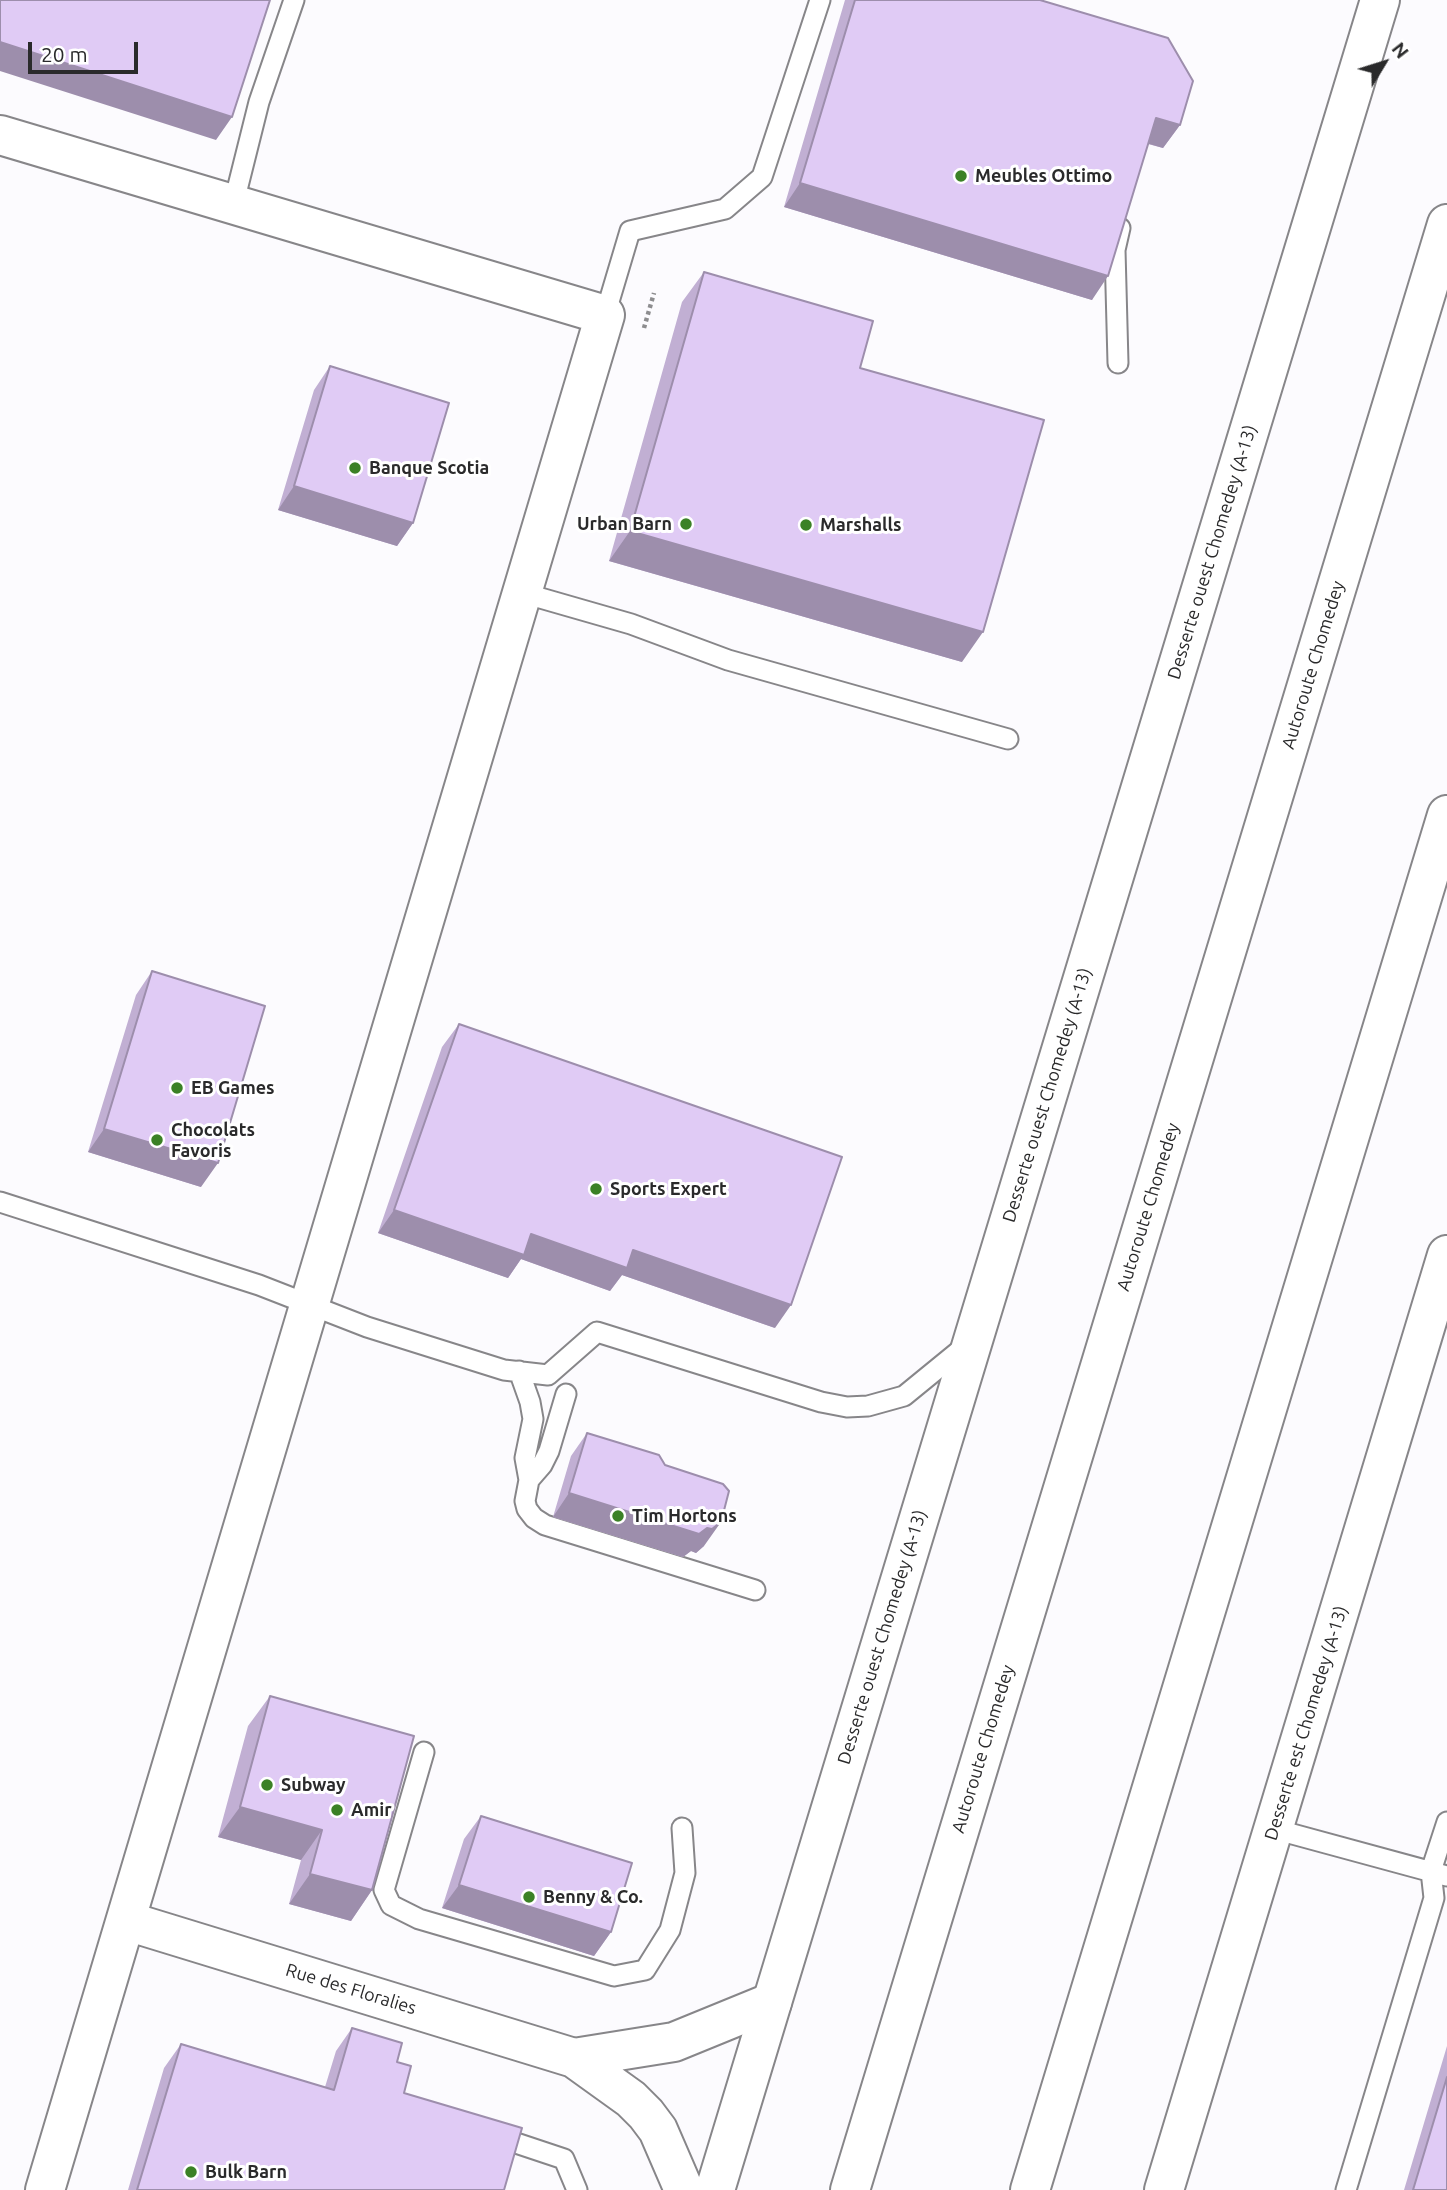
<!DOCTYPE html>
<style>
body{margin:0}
#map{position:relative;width:1447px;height:2190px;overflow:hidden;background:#fcfbfe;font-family:Ubuntu,sans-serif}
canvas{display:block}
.north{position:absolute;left:1349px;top:28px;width:70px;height:70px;-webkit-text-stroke:5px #fff;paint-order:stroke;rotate:52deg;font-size:19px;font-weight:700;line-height:28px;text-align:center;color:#2a2a2b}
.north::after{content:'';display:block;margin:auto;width:24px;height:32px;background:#2a2a2b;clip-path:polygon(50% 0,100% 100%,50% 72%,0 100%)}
.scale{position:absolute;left:28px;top:42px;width:110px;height:32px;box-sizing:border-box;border:4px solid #2a2a2b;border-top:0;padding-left:9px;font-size:21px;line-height:24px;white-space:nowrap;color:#2a2a2b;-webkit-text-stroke:5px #fff;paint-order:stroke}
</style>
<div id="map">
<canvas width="1447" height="2190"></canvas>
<div class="north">N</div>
<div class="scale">20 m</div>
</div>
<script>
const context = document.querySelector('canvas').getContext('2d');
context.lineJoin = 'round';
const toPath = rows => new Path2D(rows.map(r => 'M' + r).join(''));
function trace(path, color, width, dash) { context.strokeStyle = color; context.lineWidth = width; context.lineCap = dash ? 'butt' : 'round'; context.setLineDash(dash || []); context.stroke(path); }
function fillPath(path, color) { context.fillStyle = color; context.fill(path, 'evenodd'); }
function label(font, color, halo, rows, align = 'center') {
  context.font = font + ' Ubuntu,sans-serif'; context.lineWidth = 6; context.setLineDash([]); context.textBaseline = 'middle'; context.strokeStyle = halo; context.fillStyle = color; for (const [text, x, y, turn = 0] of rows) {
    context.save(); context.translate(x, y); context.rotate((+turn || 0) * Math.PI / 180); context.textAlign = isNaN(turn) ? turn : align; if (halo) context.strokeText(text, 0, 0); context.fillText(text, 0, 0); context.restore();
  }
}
const service = toPath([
 [233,206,259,102,294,0],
 [605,315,630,231,725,209,762,177,820,0],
 [1118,363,1115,250,1120,228],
 [523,593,631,624,728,660,1008,739],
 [0,1202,259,1285,367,1327,504,1370,548,1375,597,1332,821,1402,847,1407,868,1406,904,1396,964,1347],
 [519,1371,530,1402,533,1419,525,1458,529,1480],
 [566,1394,549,1451,542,1465,529,1480,525,1501,527,1509,534,1518,545,1525,755,1590],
 [424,1752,384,1890,391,1905,419,1919,614,1976,645,1970,670,1930,685,1873,682,1828],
 [1274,1829,1447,1876],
 [495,2136,564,2159,577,2190],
 [1346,2190,1434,1898,1431,1871,1447,1822]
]);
const minor = toPath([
 [0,135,605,315,45,2190],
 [127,1921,574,2058,631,2099,646,2114,658,2130,684,2190],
 [574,2058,674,2042,772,2002]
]);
const primary = toPath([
 [715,2190,1380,0],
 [1164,2190,1447,1255]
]);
const motorway = toPath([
 [850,2190,1447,224],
 [1030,2190,1447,815]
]);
trace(service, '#878689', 23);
trace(minor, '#878689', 42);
trace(primary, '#878689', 42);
trace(motorway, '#878689', 42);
trace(toPath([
 [644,328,654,293]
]), '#8d8d8f', 4.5, [3.5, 3.5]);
trace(service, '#fff', 19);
trace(minor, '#fff', 38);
trace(primary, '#fff', 38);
trace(motorway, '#fff', 38);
fillPath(toPath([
 [845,0,1040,0,1180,125,1163,148,1148,144,1092,300,784,207],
 [704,272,860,368,962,662,609,561,682,302],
 [330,366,413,523,397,546,278,510,314,390],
 [152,971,201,1187,88,1152,136,995],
 [459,1024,775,1328,622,1275,610,1291,521,1259,508,1278,378,1233,442,1047],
 [587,1433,704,1546,696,1553,691,1551,683,1557,553,1517,571,1456],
 [270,1696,372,1890,351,1921,289,1904,301,1860,218,1837,248,1726],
 [481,1816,611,1932,594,1956,442,1908,464,1839],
 [352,2028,397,2062,404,2093,504,2190,128,2190,164,2068,181,2044,325,2087,336,2051],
 [1447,2046,1447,2190,1404,2190]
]), '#c1afd3');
fillPath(toPath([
 [0,42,232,117,216,140,0,71],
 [1156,118,1180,125,1163,148,1139,141],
 [800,183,1108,276,1092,300,784,207],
 [294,486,413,523,397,546,278,510],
 [630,531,983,632,962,662,609,561],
 [104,1129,218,1163,201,1187,88,1152],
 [394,1210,531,1234,633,1250,791,1305,775,1328,622,1275,610,1291,521,1259,508,1278,378,1233],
 [569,1493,707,1528,721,1522,704,1546,696,1553,691,1551,683,1557,553,1517],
 [240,1807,322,1830,301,1860,218,1837],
 [310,1874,372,1890,351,1921,289,1904],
 [459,1885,611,1932,594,1956,442,1908]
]), '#9d8eac');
const building = toPath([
 [0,0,270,0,232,117,0,42,0,0],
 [855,0,1040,0,1168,38,1193,81,1180,125,1156,118,1108,276,800,183,855,0],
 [704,272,873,321,860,368,1044,420,983,632,630,531,704,272],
 [330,366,449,403,413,523,294,486,330,366],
 [152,971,265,1006,218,1163,104,1129,152,971],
 [459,1024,842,1157,791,1305,633,1250,627,1268,531,1234,524,1255,394,1210,459,1024],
 [587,1433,659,1455,665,1465,723,1484,729,1491,721,1522,712,1529,707,1528,699,1534,569,1493,587,1433],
 [270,1696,414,1736,372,1890,310,1874,322,1830,240,1807,270,1696],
 [481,1816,632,1863,611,1932,459,1885,481,1816],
 [352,2028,402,2043,397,2062,411,2066,404,2093,522,2128,504,2190,137,2190,181,2044,334,2090,352,2028],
 [1447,2077,1447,2190,1413,2190,1447,2077]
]);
fillPath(building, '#e0cbf5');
trace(building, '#9d8eac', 2);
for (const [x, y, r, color] of [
 [961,176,7,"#3b8126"],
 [355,468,7,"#3b8126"],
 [686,524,7,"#3b8126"],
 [806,525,7,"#3b8126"],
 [177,1088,7,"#3b8126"],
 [157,1140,7,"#3b8126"],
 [596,1189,7,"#3b8126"],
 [618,1516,7,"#3b8126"],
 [267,1785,7,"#3b8126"],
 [337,1810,7,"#3b8126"],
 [529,1897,7,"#3b8126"],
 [191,2172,7,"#3b8126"]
]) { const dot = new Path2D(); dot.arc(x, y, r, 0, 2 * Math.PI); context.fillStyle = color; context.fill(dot); trace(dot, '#fff', 2.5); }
label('bold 18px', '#2a2a2b', '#fff', [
 ["Meubles Ottimo",975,176],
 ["Banque Scotia",369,468],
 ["Urban Barn",672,524,"right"],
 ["Marshalls",820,525],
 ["EB Games",191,1088],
 ["Chocolats",171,1130],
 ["Favoris",171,1151],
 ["Sports Expert",610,1189],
 ["Tim Hortons",632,1516],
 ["Subway",281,1785],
 ["Amir",351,1810],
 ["Benny & Co.",543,1897],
 ["Bulk Barn",205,2172]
], 'left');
label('18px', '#2a2a2b', '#fff', [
 ["Desserte ouest Chomedey (A-13)",1212,552,-73],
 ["Autoroute Chomedey",1313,665,-73],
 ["Desserte ouest Chomedey (A-13)",1047,1095,-73],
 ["Autoroute Chomedey",1148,1207,-73],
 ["Desserte ouest Chomedey (A-13)",882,1637,-73],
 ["Desserte est Chomedey (A-13)",1306,1723,-73],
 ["Autoroute Chomedey",983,1749,-73],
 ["Rue des Floralies",351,1989,17]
]);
</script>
